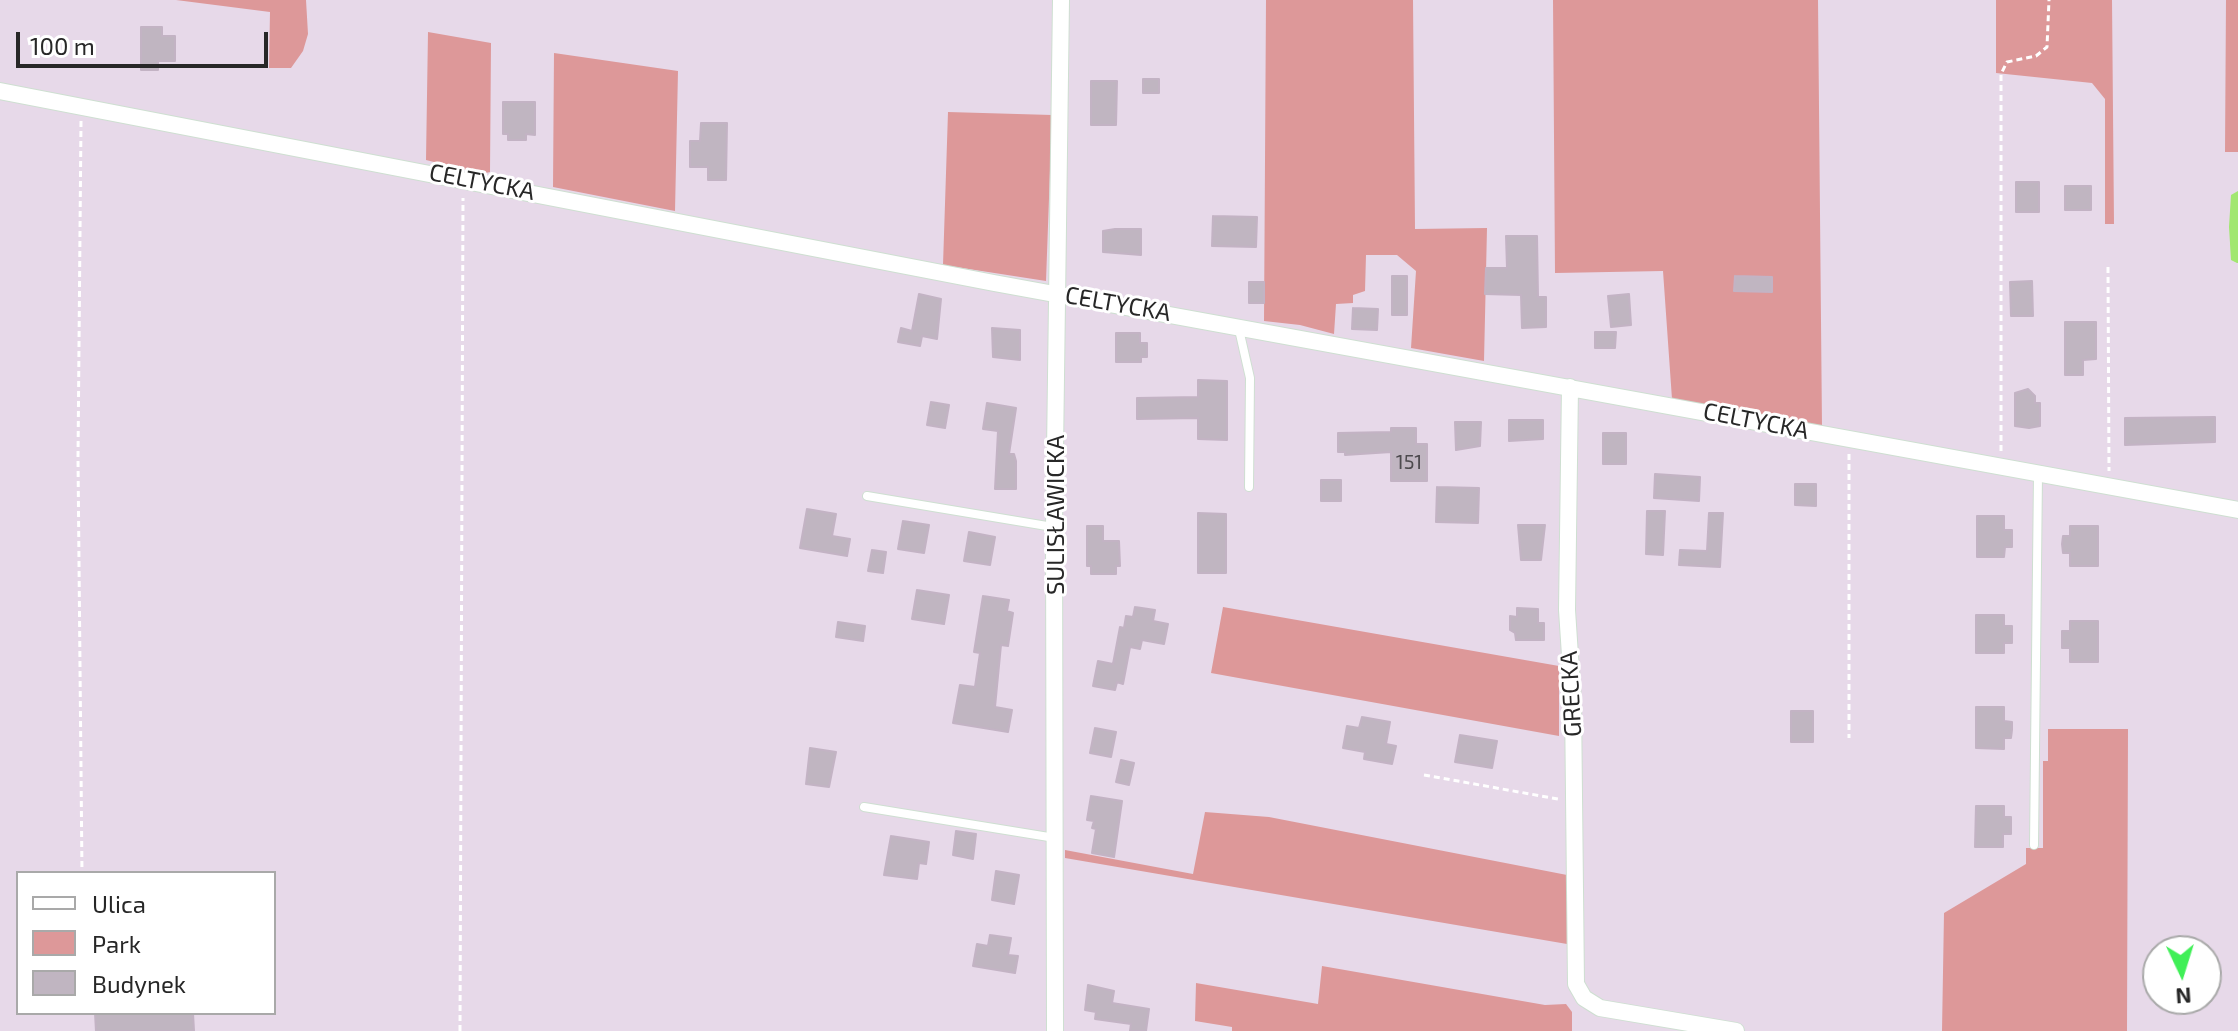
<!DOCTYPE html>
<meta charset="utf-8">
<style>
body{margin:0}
#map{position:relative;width:2238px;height:1031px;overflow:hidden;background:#e7d9e9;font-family:"Exo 2",sans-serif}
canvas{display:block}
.legend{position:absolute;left:16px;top:871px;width:260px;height:144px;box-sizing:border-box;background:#fff;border:2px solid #a9a9a9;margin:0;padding:10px 14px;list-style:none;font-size:24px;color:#272727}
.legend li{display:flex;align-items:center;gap:16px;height:40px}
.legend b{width:40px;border:2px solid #a9a9a9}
.north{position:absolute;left:2142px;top:935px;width:80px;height:80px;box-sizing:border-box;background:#fff;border:2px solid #a9a9a9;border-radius:50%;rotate:176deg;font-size:22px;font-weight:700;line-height:32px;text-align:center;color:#272727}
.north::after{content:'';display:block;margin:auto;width:28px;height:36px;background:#40ef57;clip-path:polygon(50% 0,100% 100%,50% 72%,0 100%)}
.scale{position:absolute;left:16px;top:32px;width:252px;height:36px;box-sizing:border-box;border:4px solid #272727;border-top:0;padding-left:10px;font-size:24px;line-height:28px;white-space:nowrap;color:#272727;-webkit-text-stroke:6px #fff;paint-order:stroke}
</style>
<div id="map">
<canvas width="2238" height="1031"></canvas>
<ul class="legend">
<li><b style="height:10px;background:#fff"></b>Ulica</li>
<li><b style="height:22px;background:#dd9899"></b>Park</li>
<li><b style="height:22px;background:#c0b5c1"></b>Budynek</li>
</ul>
<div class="north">N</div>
<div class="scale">100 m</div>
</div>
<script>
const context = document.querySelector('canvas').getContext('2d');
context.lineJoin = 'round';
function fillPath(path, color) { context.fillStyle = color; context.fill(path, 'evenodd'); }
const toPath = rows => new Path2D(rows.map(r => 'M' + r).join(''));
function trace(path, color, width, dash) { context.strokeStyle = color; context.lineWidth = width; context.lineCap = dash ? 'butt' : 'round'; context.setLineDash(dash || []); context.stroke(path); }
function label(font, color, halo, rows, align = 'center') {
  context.font = font + ' "Exo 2",sans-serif'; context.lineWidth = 6; context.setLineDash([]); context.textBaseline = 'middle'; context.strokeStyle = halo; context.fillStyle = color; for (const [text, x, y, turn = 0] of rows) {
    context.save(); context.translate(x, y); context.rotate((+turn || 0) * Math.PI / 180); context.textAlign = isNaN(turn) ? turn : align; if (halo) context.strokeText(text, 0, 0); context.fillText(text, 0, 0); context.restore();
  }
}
fillPath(toPath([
 [176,0,306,0,308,34,303,51,291,68,269,68,270,12],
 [1266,0,1413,0,1415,229,1487,228,1484,361,1411,348,1416,271,1397,255,1366,255,1365,291,1353,295,1353,303,1336,304,1334,334,1300,325,1264,321],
 [1553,0,1818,0,1822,427,1672,399,1663,271,1555,273],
 [1996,0,2112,0,2114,224,2105,224,2105,99,2092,83,1996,73],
 [2226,0,2238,0,2238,152,2225,152],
 [428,32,491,43,490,172,482,174,426,160],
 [554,53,678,71,675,211,553,187],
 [948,112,1052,115,1046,281,943,265],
 [1223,607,1559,666,1559,736,1211,673],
 [2048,729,2128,729,2127,1031,1942,1031,1944,913,2026,864,2026,848,2043,848,2043,761,2048,761],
 [1205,812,1269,817,1567,875,1567,944,1065,858,1065,850,1193,874],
 [1322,966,1545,1005,1566,1004,1572,1012,1572,1031,1232,1031,1232,1027,1195,1021,1196,983,1318,1004]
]), '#dd9899');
fillPath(toPath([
 [2238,191,2238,263,2237,263,2231,260,2229,227,2231,195]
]), '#a1e770');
const building = toPath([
 [141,27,162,27,162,36,175,36,175,61,158,61,158,70,141,70,141,27],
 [1143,79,1159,79,1159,93,1143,93,1143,79],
 [1091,81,1117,81,1116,125,1091,125,1091,81],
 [503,102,535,102,535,135,526,134,526,140,508,140,508,134,503,134,503,102],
 [701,123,727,123,726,180,708,180,708,167,690,167,690,141,700,141,701,123],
 [2016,182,2039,182,2039,212,2016,212,2016,182],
 [2065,186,2091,186,2091,210,2065,210,2065,186],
 [1213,216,1257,217,1256,247,1212,246,1213,216],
 [1115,229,1141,229,1141,255,1103,252,1103,231,1115,229],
 [1506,236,1537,236,1538,297,1546,297,1546,327,1522,328,1521,295,1485,294,1486,268,1507,268,1506,236],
 [1392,276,1407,276,1407,315,1392,315,1392,276],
 [1735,276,1772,277,1772,292,1734,291,1735,276],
 [2032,281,2033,316,2011,316,2010,282,2032,281],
 [1249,282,1264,282,1264,303,1249,303,1249,282],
 [919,294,941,299,937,339,922,336,920,346,898,342,901,328,912,331,919,294],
 [1629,294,1631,325,1611,327,1608,296,1629,294],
 [1353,308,1378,309,1377,330,1352,329,1353,308],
 [2065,322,2096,322,2096,359,2083,360,2083,375,2065,375,2065,322],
 [992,328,1020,330,1020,360,993,357,992,328],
 [1595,332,1616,332,1615,348,1595,348,1595,332],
 [1116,333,1140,333,1140,343,1147,343,1147,357,1141,357,1141,362,1116,362,1116,333],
 [1198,380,1227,381,1227,440,1198,439,1198,418,1137,419,1137,398,1198,397,1198,380],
 [2028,389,2035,396,2035,403,2040,403,2040,426,2029,428,2015,426,2015,393,2028,389],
 [931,402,949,405,945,428,927,425,931,402],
 [987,403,1016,408,1009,454,1014,454,1016,461,1016,489,995,489,998,431,983,429,987,403],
 [2215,417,2215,442,2125,445,2125,418,2215,417],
 [1509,420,1543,420,1543,439,1509,441,1509,420],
 [1455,422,1481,422,1480,446,1456,450,1455,422],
 [1391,428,1416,428,1416,444,1427,444,1427,481,1391,481,1391,452,1345,455,1345,452,1338,452,1338,433,1391,432,1391,428],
 [1603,433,1626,433,1626,464,1603,464,1603,433],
 [1655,474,1700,477,1699,501,1654,498,1655,474],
 [1321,480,1341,480,1341,501,1321,501,1321,480],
 [1795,484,1816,484,1816,506,1795,505,1795,484],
 [1437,487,1479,488,1478,523,1436,522,1437,487],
 [807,509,836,514,832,536,850,539,847,556,800,548,807,509],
 [1647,511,1665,511,1663,555,1646,554,1647,511],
 [1198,513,1226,514,1226,573,1198,573,1198,513],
 [1709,513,1723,513,1720,567,1679,565,1680,550,1707,551,1709,513],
 [1977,516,2004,516,2004,530,2012,530,2012,547,2005,547,2004,557,1977,557,1977,516],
 [903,521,929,525,924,553,898,549,903,521],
 [1518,525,1545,525,1541,560,1521,560,1518,525],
 [1087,526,1103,526,1103,541,1119,541,1120,566,1116,566,1116,574,1091,574,1091,566,1087,566,1087,526],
 [2070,526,2098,526,2098,566,2070,566,2070,553,2063,553,2062,544,2063,536,2070,536,2070,526],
 [969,532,995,537,990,565,964,561,969,532],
 [872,550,886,552,883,573,868,571,872,550],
 [917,590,949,595,944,624,912,619,917,590],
 [983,596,1009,600,1007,611,1013,613,1008,646,1001,645,995,707,1012,710,1008,732,953,723,960,685,975,687,980,653,974,652,983,596],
 [1135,607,1155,610,1153,621,1168,624,1164,644,1142,640,1140,649,1130,647,1123,684,1117,682,1115,690,1093,686,1098,661,1113,664,1120,627,1124,628,1126,616,1133,617,1135,607],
 [1517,608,1538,609,1538,623,1544,623,1544,640,1516,640,1515,633,1510,630,1510,616,1517,617,1517,608],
 [1976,615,2004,615,2004,626,2012,626,2012,643,2004,643,2004,653,1976,653,1976,615],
 [2070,621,2098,621,2098,662,2070,662,2070,648,2062,648,2062,631,2070,631,2070,621],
 [838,622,865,626,863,641,836,637,838,622],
 [1976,707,2004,707,2004,721,2012,722,2012,730,2011,738,2004,738,2004,749,1976,748,1976,707],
 [1791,711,1813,711,1813,742,1791,742,1791,711],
 [1362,717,1390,722,1386,744,1396,746,1392,764,1364,759,1365,752,1343,748,1347,726,1359,728,1362,717],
 [1095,728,1116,732,1111,757,1090,753,1095,728],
 [1460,735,1497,741,1492,768,1455,762,1460,735],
 [810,748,836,752,829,787,806,784,810,748],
 [1121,760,1134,763,1129,785,1116,782,1121,760],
 [1091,796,1122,801,1114,857,1092,853,1096,829,1092,828,1094,821,1087,820,1091,796],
 [1976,806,2004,806,2004,817,2011,817,2011,834,2003,834,2003,847,1975,847,1976,806],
 [956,831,976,834,973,859,953,855,956,831],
 [891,836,929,842,926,864,919,863,917,879,884,875,891,836],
 [996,871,1019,875,1014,904,992,900,996,871],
 [990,935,1011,938,1008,955,1018,956,1015,973,973,966,977,944,988,946,990,935],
 [1088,985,1114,991,1112,1003,1149,1009,1146,1031,1130,1031,1131,1024,1095,1019,1096,1012,1085,1010,1088,985],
 [95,1013,193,1013,194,1031,96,1031,95,1013]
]);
fillPath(building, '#c0b5c1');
trace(building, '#c3b3c4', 2);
const service = toPath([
 [1238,325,1250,378,1249,487],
 [867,496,1053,527],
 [864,807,1055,838],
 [2034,845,2038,474]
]);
const minor = toPath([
 [0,91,994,283,2238,510],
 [1570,387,1567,610,1573,701,1576,984,1584,998,1600,1008,1736,1031],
 [1055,1031,1054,527,1061,0]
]);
trace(service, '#cedfd1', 10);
trace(minor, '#cedfd1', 18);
trace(toPath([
 [81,121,78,458,82,873],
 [2108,267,2109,471],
 [2001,451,2001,74,2007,62,2036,56,2047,47,2049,0],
 [1849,454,1849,738],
 [1424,775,1558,799],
 [460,1031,463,198]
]), '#fff', 3, [6, 4]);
trace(service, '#fff', 8);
trace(minor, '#fff', 16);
label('20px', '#4d4a4e', null, [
 ["151",1409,462]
]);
label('24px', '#272727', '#fff', [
 ["CELTYCKA",482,182,11],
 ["CELTYCKA",1118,304,10],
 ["CELTYCKA",1756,421,11],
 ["SULISŁAWICKA",1056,515,-90],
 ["GRECKA",1571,694,-93]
]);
</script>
